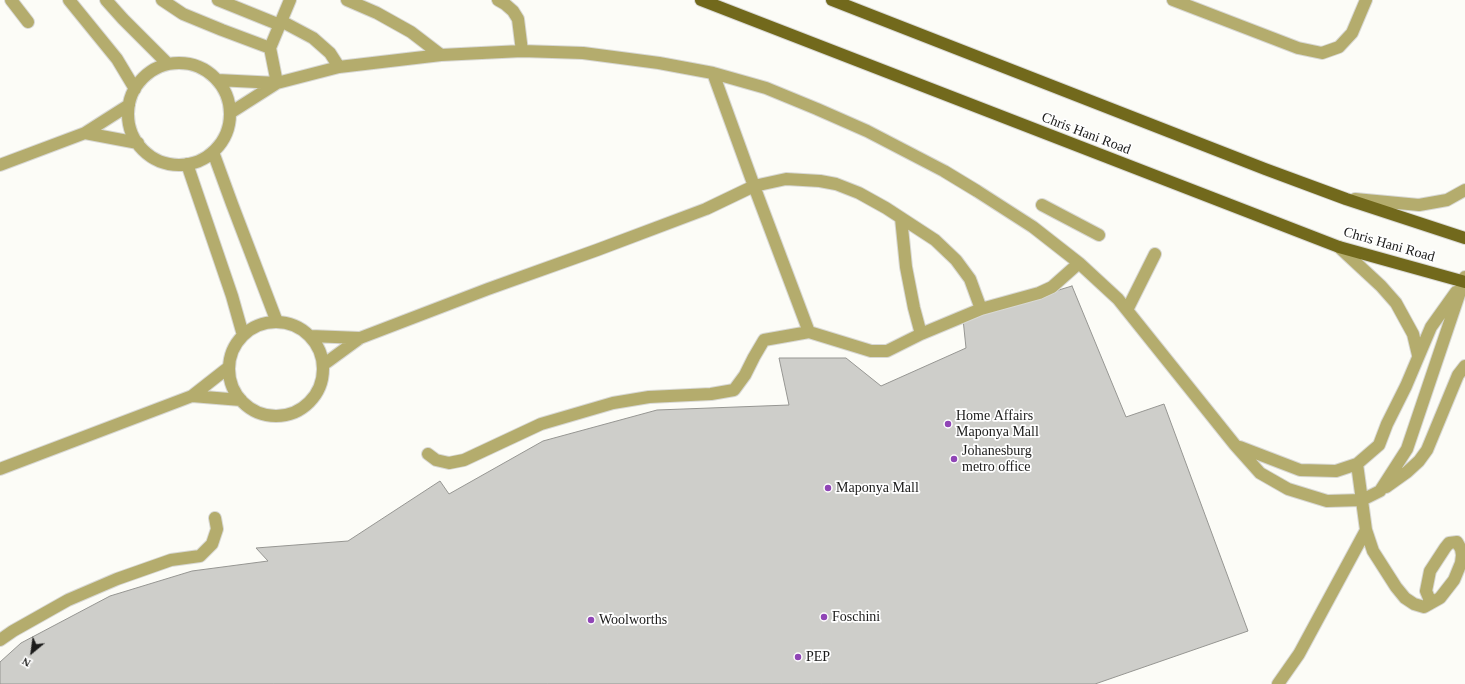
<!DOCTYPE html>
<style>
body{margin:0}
#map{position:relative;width:1465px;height:684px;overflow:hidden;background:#fcfcf7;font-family:"Times New Roman",serif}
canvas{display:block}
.north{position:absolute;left:12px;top:632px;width:40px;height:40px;-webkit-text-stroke:3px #fff;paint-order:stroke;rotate:209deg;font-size:11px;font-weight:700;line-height:16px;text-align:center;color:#1b1b1a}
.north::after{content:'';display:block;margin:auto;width:14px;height:18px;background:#1b1b1a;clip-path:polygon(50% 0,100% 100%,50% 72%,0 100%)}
</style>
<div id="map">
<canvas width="1465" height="684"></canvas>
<div class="north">N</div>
</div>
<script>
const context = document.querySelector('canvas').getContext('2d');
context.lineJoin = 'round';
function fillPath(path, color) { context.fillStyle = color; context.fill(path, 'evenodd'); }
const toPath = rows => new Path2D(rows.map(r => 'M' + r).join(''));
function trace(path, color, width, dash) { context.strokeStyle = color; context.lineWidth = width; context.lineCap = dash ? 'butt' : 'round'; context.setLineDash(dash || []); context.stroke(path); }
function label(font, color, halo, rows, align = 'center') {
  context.font = font + ' "Times New Roman",serif'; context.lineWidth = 3.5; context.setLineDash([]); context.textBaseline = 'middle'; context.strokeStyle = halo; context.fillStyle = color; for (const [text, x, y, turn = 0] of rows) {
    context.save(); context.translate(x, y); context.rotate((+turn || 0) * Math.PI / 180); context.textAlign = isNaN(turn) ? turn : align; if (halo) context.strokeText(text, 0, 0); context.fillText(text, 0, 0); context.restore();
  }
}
const building = toPath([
 [1072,286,1126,417,1164,404,1248,631,1095,684,0,684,0,662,21,643,110,596,192,571,268,561,256,548,348,541,440,481,449,494,543,441,657,410,789,405,779,358,846,358,881,386,966,348,963,319,1072,286]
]);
fillPath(building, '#cececa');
trace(building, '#969692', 1);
const minor = toPath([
 [11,0,28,22],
 [69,0,117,59,135,89],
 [106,0,123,19,168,64],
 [162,0,183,14,222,30,270,48],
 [218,0,280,25],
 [347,0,377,13,411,32,441,55],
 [498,0,505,4,513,11,518,19,522,51],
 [1173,0,1298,48,1322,53,1339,47,1352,33,1366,0],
 [281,21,313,38,330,53,339,67],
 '128 114a51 51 0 1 1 102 0a51 51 0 1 1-102 0Z',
 [713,73,754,186,809,332],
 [217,80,277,83,339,67,441,55,522,51,583,53,659,63,713,73,766,88,817,109,867,131,944,171,977,191,1033,227,1079,263,1118,299,1235,445,1260,473,1288,489,1327,501,1362,500,1380,491,1407,449,1465,277],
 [277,83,270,48,290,0],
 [230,113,277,83],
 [85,133,138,143],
 [213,152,232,204,277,322],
 [187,164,232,296,243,335],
 [0,165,85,133,129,105],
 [1355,199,1419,205,1447,200,1465,190],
 [1042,205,1099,235],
 [901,218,906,267,914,308,921,334],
 [1339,247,1381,286,1396,303,1413,334,1418,355],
 [1127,310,1155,254],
 '229 369a47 47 0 1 1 94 0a47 47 0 1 1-94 0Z',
 [310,336,360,338],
 [323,365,360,338,488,289,597,250,706,209,754,186,786,179,820,181,836,184,859,193,886,208,935,240,956,260,970,279,981,309],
 [192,396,241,400],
 [1240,447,1300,470,1336,471,1357,464,1379,445,1387,424,1406,386,1431,327,1456,292],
 [428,454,436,460,449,463,464,460,541,424,613,403,649,397,711,394,734,390,745,375,754,357,764,340,809,332,871,351,887,351,921,334,981,309,1039,293,1052,287,1079,263],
 [0,469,192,396,229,367],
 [1386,487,1407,472,1419,461,1427,450,1458,375,1465,366],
 [1366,530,1373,551,1396,587,1405,598,1414,604,1424,607,1440,598,1454,580,1461,563,1462,555,1461,549,1457,542],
 [1431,603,1426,591,1430,571,1445,548,1449,543,1457,542],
 [0,640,13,631,68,600,117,579,171,560,200,556,212,544,217,529,215,518],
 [1278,684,1299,654,1366,530,1357,464]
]);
const major = toPath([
 [701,0,1339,247,1465,282],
 [832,0,1265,169,1346,199,1465,238]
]);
trace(minor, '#d8d8d4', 14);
trace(major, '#d8d8d4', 14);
trace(minor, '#b4ac6d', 12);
trace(major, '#72691c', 12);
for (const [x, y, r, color] of [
 [948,424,4,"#9045b6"],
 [954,459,4,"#9045b6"],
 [828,488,4,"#9045b6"],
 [824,617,4,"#9045b6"],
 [591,620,4,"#9045b6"],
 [798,657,4,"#9045b6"]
]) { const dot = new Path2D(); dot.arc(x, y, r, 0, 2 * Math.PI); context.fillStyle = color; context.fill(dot); trace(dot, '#fff', 1.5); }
label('14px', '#1b1b1a', '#fff', [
 ["Chris Hani Road",1086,134,21],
 ["Chris Hani Road",1389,245,16]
]);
label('14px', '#1b1b1a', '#fff', [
 ["Home Affairs",956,416],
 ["Maponya Mall",956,432],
 ["Johanesburg",962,451],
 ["metro office",962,467],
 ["Maponya Mall",836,488],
 ["Foschini",832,617],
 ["Woolworths",599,620],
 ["PEP",806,657]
], 'left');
</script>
